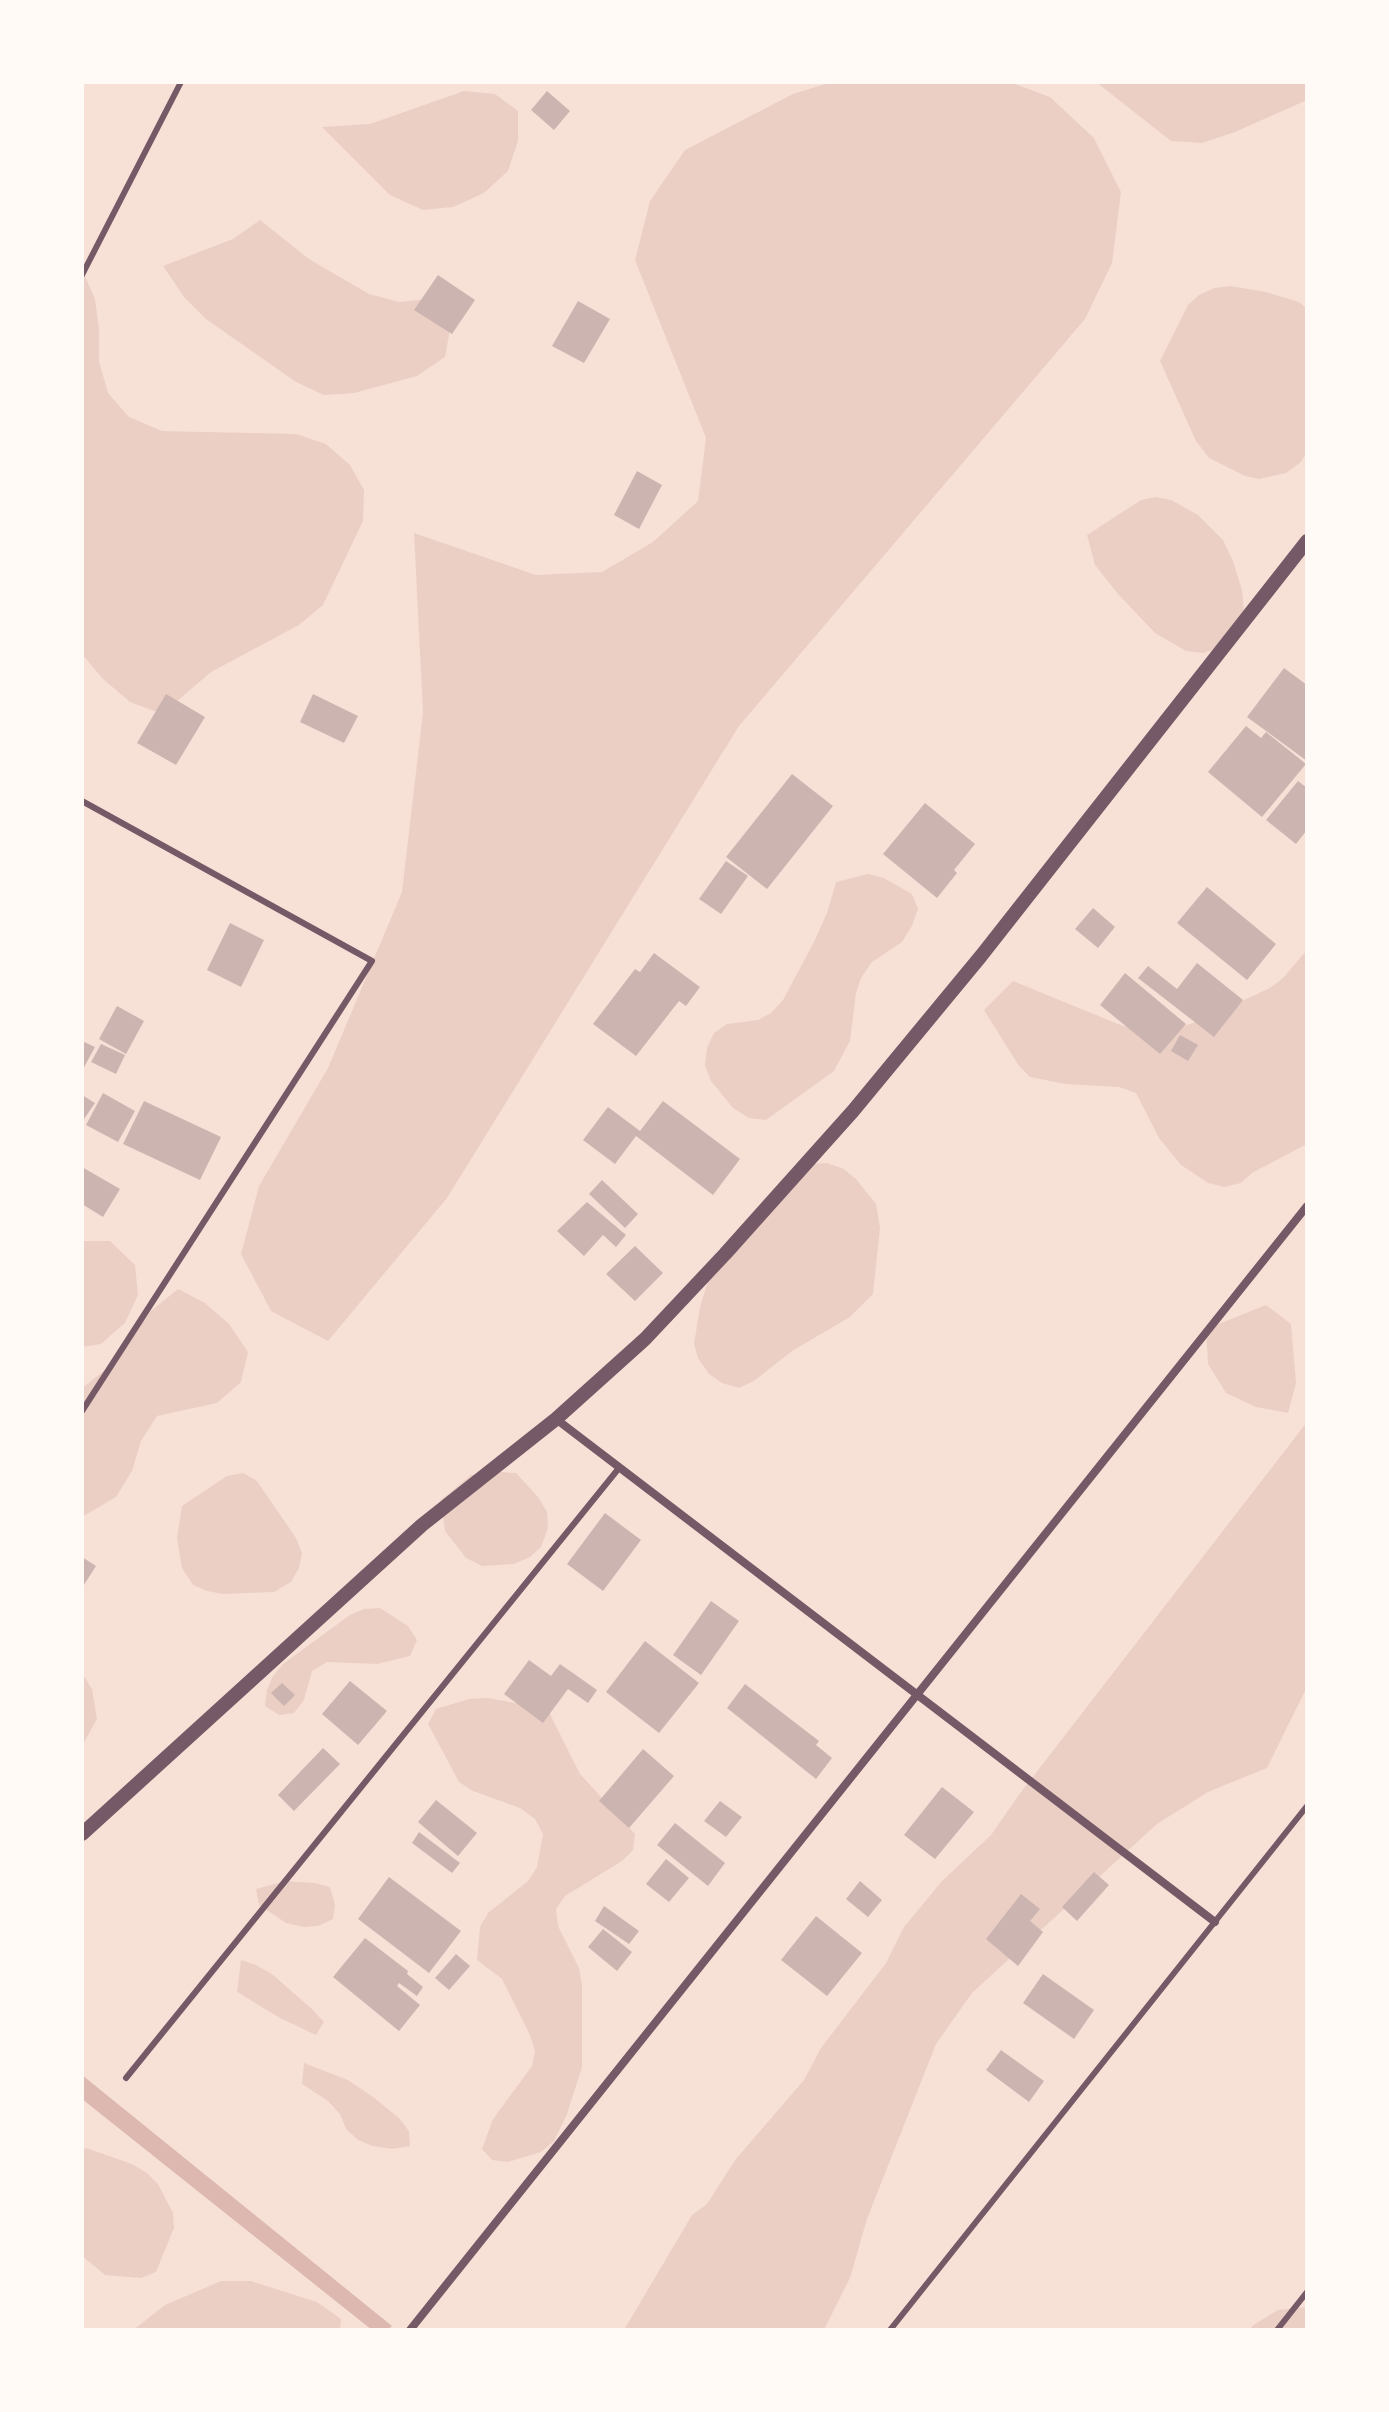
<!DOCTYPE html>
<style>
body{margin:0}
#map{position:relative;width:1389px;height:2412px;overflow:hidden;background:#f7e1d7;font-family:Lora,serif}
canvas{display:block}
.frame{position:absolute;inset:0;border:84px solid #fffaf5;pointer-events:none}
</style>
<div id="map">
<canvas width="1389" height="2412"></canvas>
<div class="frame"></div>
</div>
<script>
const context = document.querySelector('canvas').getContext('2d');
context.lineJoin = 'round';
function fillPath(path, color) { context.fillStyle = color; context.fill(path, 'evenodd'); }
const toPath = rows => new Path2D(rows.map(r => 'M' + r).join(''));
function trace(path, color, width, dash) { context.strokeStyle = color; context.lineWidth = width; context.lineCap = dash ? 'butt' : 'round'; context.setLineDash(dash || []); context.stroke(path); }
fillPath(toPath([
 [832,82,1010,82,1050,97,1094,138,1121,192,1112,263,1085,319,739,726,447,1198,328,1341,271,1311,241,1254,259,1186,328,1068,402,892,423,712,414,533,536,575,602,572,653,542,698,501,706,438,635,260,650,201,685,150,793,94],
 [1096,82,1307,82,1307,100,1235,132,1202,143,1171,141],
 [464,91,495,94,518,111,518,141,508,171,484,193,453,207,423,210,390,195,322,127,370,124],
 [260,220,309,259,369,294,399,302,429,299,451,324,445,357,417,376,354,393,324,395,296,382,206,319,184,297,163,266,233,239],
 [82,269,95,299,99,329,99,361,108,393,129,417,162,431,296,434,326,444,350,465,364,490,363,521,323,605,299,625,211,672,162,714,130,702,103,679,82,654],
 [1230,286,1266,292,1299,302,1307,309,1307,452,1301,462,1286,473,1259,479,1245,476,1209,458,1196,441,1160,361,1188,305,1199,295,1214,288],
 [1155,497,1171,500,1198,515,1223,540,1233,561,1242,590,1245,622,1222,647,1203,653,1186,651,1155,633,1118,594,1095,565,1087,535,1141,500],
 [868,874,884,878,912,894,918,909,912,926,902,942,872,962,861,978,856,993,850,1041,834,1071,766,1120,749,1118,733,1108,711,1081,705,1065,707,1048,714,1033,727,1024,758,1020,771,1013,783,1000,814,942,827,913,836,882],
 [1307,950,1307,1144,1252,1173,1241,1183,1225,1187,1208,1183,1181,1165,1159,1138,1136,1093,1119,1087,1065,1084,1030,1077,1019,1066,984,1010,1013,981,1123,1026,1153,1032,1169,1031,1199,1021,1270,988,1283,978],
 [827,1163,844,1169,856,1179,876,1204,880,1228,873,1294,850,1317,792,1351,754,1381,739,1388,722,1383,709,1374,698,1358,694,1344,700,1307,715,1259,812,1164],
 [82,1241,110,1241,135,1265,138,1295,125,1323,101,1344,82,1347],
 [178,1289,205,1303,229,1324,248,1352,241,1382,217,1403,157,1416,141,1441,132,1471,116,1497,82,1517,82,1388,110,1366,151,1311],
 [1266,1305,1291,1324,1296,1383,1288,1413,1256,1407,1226,1393,1208,1364,1206,1329],
 [1307,1422,1307,1687,1267,1768,1208,1792,1157,1824,972,1993,936,2044,867,2219,850,2278,824,2330,624,2330,692,2215,707,2204,735,2160,804,2080,821,2048,886,1963,904,1927,942,1881,991,1835,1018,1796],
 [501,1472,516,1473,538,1497,547,1512,548,1528,541,1547,530,1557,514,1564,482,1566,466,1558,445,1531,441,1500,471,1475],
 [243,1473,257,1481,296,1538,302,1553,299,1568,291,1582,274,1592,223,1594,207,1591,193,1585,182,1568,177,1538,182,1506,227,1476],
 [380,1608,408,1626,417,1640,410,1656,377,1664,327,1662,312,1671,304,1700,294,1713,279,1715,265,1706,267,1690,273,1676,283,1664,350,1615,364,1609],
 [82,1673,92,1689,97,1719,82,1746],
 [488,1698,536,1707,550,1714,580,1774,635,1834,633,1850,622,1861,565,1896,556,1909,558,1926,579,1968,582,1985,582,2067,567,2114,554,2141,541,2152,508,2162,492,2160,482,2149,493,2119,532,2066,535,2051,530,2035,502,1979,477,1960,480,1927,488,1913,528,1881,537,1867,543,1834,535,1819,520,1808,473,1791,459,1782,428,1724,436,1709,469,1699],
 [285,1881,315,1883,330,1887,335,1905,333,1919,318,1926,304,1927,286,1923,259,1905,256,1889],
 [241,1960,256,1965,272,1974,313,2010,324,2022,316,2035,280,2018,237,1992],
 [304,2063,348,2080,373,2097,399,2118,409,2131,410,2146,392,2149,373,2146,358,2140,346,2129,340,2114,328,2101,302,2084],
 [86,2148,132,2164,147,2173,158,2184,173,2213,174,2228,156,2272,141,2278,105,2275,82,2256,82,2150],
 [221,2281,251,2281,317,2302,341,2319,340,2330,133,2330,165,2305],
 [1307,2307,1307,2330,1251,2330,1252,2326,1278,2310]
]), '#ebcfc5');
fillPath(toPath([
 [82,2075,392,2326,387,2330,372,2330,82,2099]
]), '#dcb8b0');
fillPath(toPath([
 [547,91,570,111,554,130,531,110],
 [438,275,475,300,452,334,414,310],
 [578,301,610,319,584,363,552,346],
 [637,471,662,485,639,529,614,515],
 [1284,668,1307,685,1307,761,1247,717],
 [166,694,205,717,176,765,137,743],
 [313,694,358,716,344,743,300,722],
 [1246,726,1261,738,1266,732,1306,764,1262,817,1208,772],
 [792,774,833,806,767,889,726,857],
 [1298,781,1307,788,1307,830,1296,844,1266,820],
 [925,803,975,844,954,870,957,873,937,898,883,854],
 [726,861,748,876,721,914,699,899],
 [1207,887,1276,944,1247,980,1177,923],
 [1093,908,1115,927,1098,948,1075,929],
 [230,923,264,940,241,987,207,970],
 [654,953,700,987,686,1006,679,1001,636,1056,593,1024,635,969,640,972],
 [1197,963,1243,1000,1214,1037,1138,978,1148,966,1177,989],
 [1125,973,1186,1024,1160,1054,1100,1005],
 [117,1006,144,1021,126,1054,99,1039],
 [1180,1035,1198,1045,1188,1061,1171,1051],
 [82,1041,95,1047,82,1071],
 [101,1044,125,1055,116,1074,91,1062],
 [103,1093,135,1111,118,1142,86,1125],
 [82,1095,95,1103,82,1122],
 [144,1101,221,1137,200,1180,123,1144],
 [663,1101,740,1159,713,1195,636,1136,615,1164,583,1140,608,1107,640,1131],
 [82,1167,120,1189,103,1217,82,1204],
 [602,1180,638,1214,625,1228,589,1194],
 [587,1202,626,1235,616,1247,603,1235,584,1256,557,1231],
 [635,1246,663,1273,635,1301,606,1274],
 [605,1513,641,1540,603,1591,567,1564],
 [82,1557,96,1566,82,1588],
 [711,1601,739,1621,701,1675,673,1655],
 [645,1641,699,1683,659,1733,606,1692],
 [529,1660,551,1676,560,1664,597,1690,588,1703,568,1689,543,1723,504,1694],
 [350,1681,387,1711,358,1745,322,1714],
 [282,1683,295,1695,284,1706,271,1693],
 [745,1684,819,1741,816,1745,832,1758,816,1779,727,1708],
 [323,1748,340,1764,294,1811,278,1795],
 [643,1749,674,1776,629,1828,599,1801],
 [942,1787,974,1812,935,1859,904,1835],
 [436,1800,477,1833,458,1856,418,1822],
 [720,1801,742,1817,726,1837,704,1821],
 [675,1823,725,1863,708,1886,657,1845],
 [419,1832,460,1863,452,1873,412,1843],
 [666,1859,689,1878,669,1902,646,1884],
 [1094,1872,1109,1885,1077,1921,1062,1907],
 [389,1877,461,1931,429,1973,358,1919],
 [860,1881,882,1900,868,1917,846,1899],
 [1021,1894,1040,1909,1030,1921,1043,1932,1018,1966,986,1939],
 [604,1906,639,1931,629,1944,595,1921],
 [816,1916,862,1953,827,1996,781,1960],
 [603,1929,632,1952,617,1971,588,1947],
 [365,1938,408,1971,407,1974,423,1987,417,1996,399,1983,397,1986,420,2005,399,2031,333,1977],
 [456,1954,470,1966,449,1990,435,1978],
 [1043,1974,1094,2010,1074,2039,1023,2003],
 [1001,2050,1044,2081,1029,2102,986,2070]
]), '#ccb4b1');
trace(toPath([
 [82,275,181,82],
 [82,801,372,961,82,1411],
 [126,2078,619,1468],
 [890,2330,1307,1806],
 [1277,2330,1307,2292]
]), '#755966', 6);
trace(toPath([
 [556,1419,1215,1922],
 [410,2330,1307,1206]
]), '#755966', 8);
trace(toPath([
 [82,1834,422,1525,556,1419,645,1339,725,1254,853,1111,981,956,1307,541]
]), '#755966', 14);
</script>
